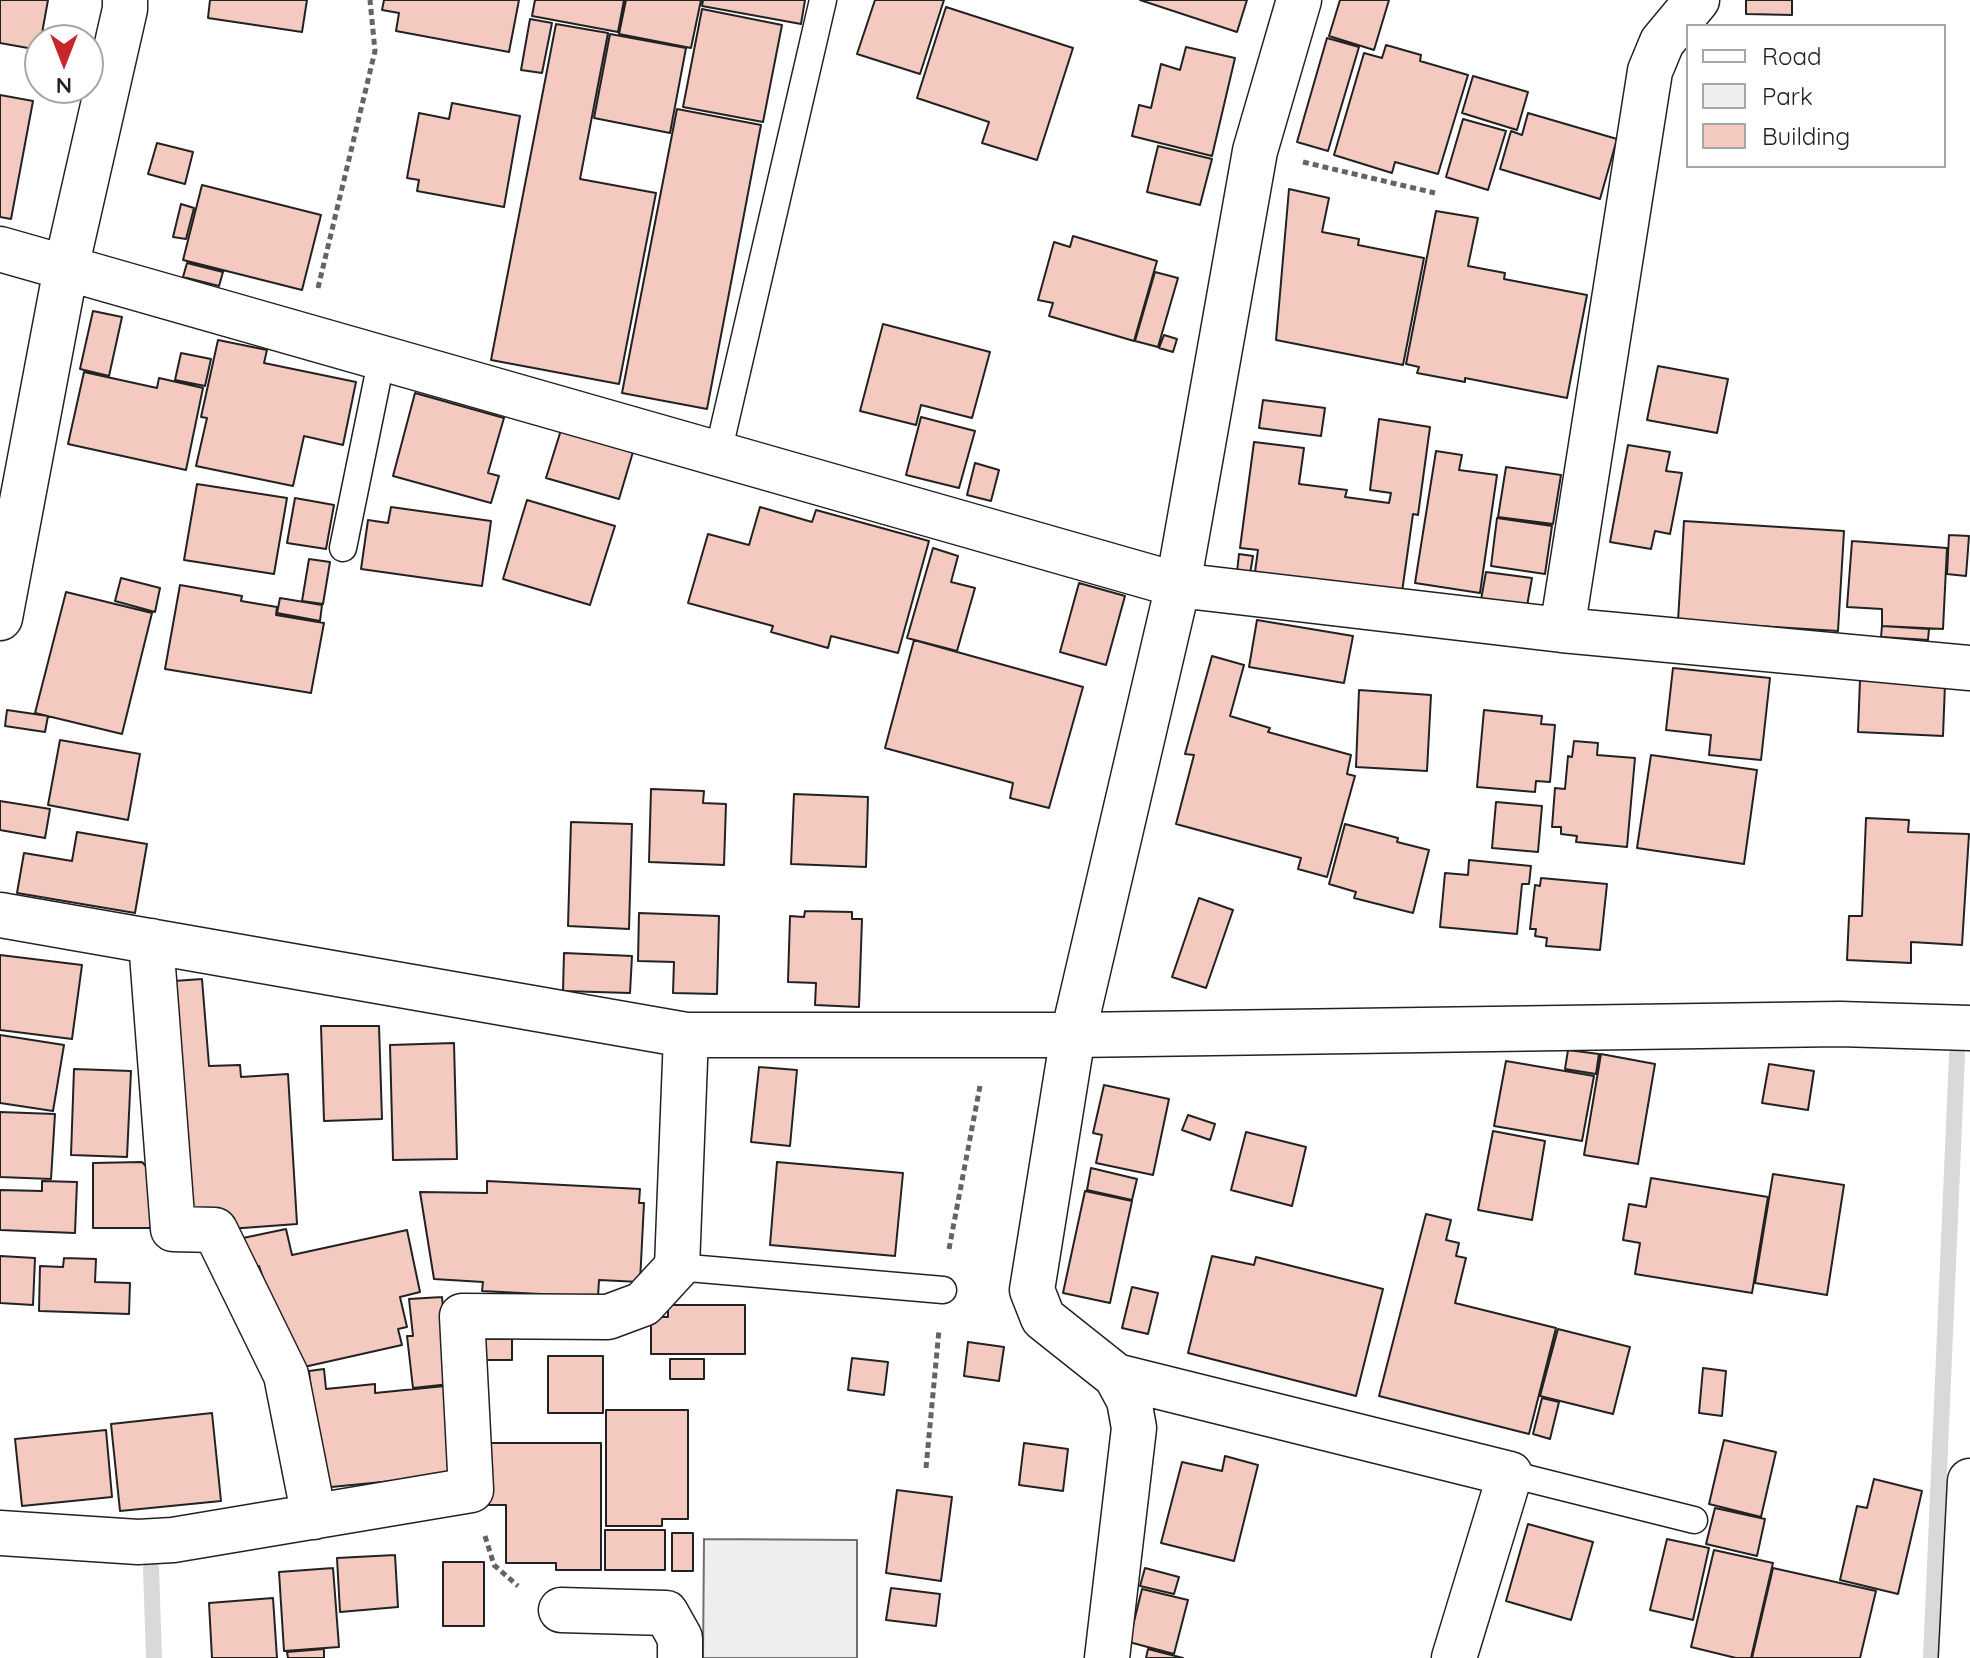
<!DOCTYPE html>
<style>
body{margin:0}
#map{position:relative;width:1970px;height:1658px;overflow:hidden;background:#fff;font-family:Quicksand,sans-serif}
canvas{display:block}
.legend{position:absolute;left:1686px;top:24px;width:260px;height:144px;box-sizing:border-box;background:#fff;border:2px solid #a7a7a7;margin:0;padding:10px 14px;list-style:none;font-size:24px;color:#222}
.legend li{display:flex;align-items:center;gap:16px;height:40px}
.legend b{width:40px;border:2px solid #a7a7a7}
.north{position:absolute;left:24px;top:24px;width:80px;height:80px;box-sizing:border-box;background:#fff;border:2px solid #a7a7a7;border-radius:50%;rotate:180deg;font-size:22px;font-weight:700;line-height:32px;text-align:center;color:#222}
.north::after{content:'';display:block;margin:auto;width:28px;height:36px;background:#c62828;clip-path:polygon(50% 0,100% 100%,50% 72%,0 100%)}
</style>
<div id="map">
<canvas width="1970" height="1658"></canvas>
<ul class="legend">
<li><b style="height:10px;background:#fff"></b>Road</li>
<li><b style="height:22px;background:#eee"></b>Park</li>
<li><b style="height:22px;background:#f3c9c0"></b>Building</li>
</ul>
<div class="north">N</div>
</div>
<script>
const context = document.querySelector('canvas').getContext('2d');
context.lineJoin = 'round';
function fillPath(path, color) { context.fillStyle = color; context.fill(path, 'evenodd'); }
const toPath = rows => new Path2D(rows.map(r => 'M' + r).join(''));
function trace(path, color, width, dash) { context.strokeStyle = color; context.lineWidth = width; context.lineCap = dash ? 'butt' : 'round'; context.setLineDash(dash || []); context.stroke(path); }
const green = toPath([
 [704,1539,857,1540,857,1658,703,1658,704,1539]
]);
fillPath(green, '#eee');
trace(green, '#6f6f6f', 2);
trace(toPath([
 [151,1568,154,1658],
 [1931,1658,1957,1055]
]), '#d9d9d9', 16);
const building = toPath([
 [0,0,48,0,39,50,0,43,0,0],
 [210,0,307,0,302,32,208,18,210,0],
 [384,0,519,0,509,52,396,31,399,13,382,10,384,0],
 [535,0,624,0,618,32,532,16,535,0],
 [626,0,701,0,691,48,619,34,626,0],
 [703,0,805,0,801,24,702,6,703,0],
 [875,0,944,0,920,74,857,54,875,0],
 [1140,0,1247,0,1237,32,1140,0],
 [1340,0,1389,0,1374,50,1329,36,1340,0],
 [1746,0,1792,0,1792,15,1746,14,1746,0],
 [946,7,1073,48,1037,160,982,143,989,122,917,98,946,7],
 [702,9,782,25,763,122,683,107,702,9],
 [530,19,552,23,542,73,521,70,530,19],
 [556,24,608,33,580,179,656,193,619,384,491,360,556,24],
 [610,34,686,48,670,133,594,118,610,34],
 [1327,38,1359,47,1328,151,1297,142,1327,38],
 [1386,45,1421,55,1420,61,1468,75,1438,174,1395,162,1392,173,1334,155,1364,53,1382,58,1386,45],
 [1186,47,1235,58,1212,156,1132,136,1139,105,1151,108,1161,64,1180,70,1186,47],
 [1473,76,1528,92,1517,130,1462,113,1473,76],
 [0,95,33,101,11,219,0,217,0,95],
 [452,103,520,116,504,207,417,191,419,180,407,178,419,113,449,119,452,103],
 [677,109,761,125,707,409,622,393,677,109],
 [1528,113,1617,139,1600,199,1500,169,1511,131,1522,135,1528,113],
 [1463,119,1506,131,1488,190,1446,177,1463,119],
 [157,143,193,152,185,184,148,174,157,143],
 [1158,146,1212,159,1200,205,1147,192,1158,146],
 [202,185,321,215,302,290,183,260,202,185],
 [1289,189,1329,198,1322,232,1359,239,1358,245,1424,258,1403,365,1276,340,1289,189],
 [181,204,194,208,186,239,173,237,181,204],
 [1436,211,1478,218,1468,266,1505,273,1504,279,1587,295,1567,398,1465,378,1465,382,1417,373,1419,367,1406,364,1436,211],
 [1073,236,1157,261,1134,341,1049,316,1053,303,1038,300,1054,242,1070,247,1073,236],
 [187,263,223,272,219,286,183,277,187,263],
 [1155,272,1178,278,1158,347,1135,341,1155,272],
 [93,311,122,317,109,376,80,369,93,311],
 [883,324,990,352,972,418,921,405,916,425,860,411,883,324],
 [1164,335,1177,339,1173,352,1159,348,1164,335],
 [218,340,267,350,264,363,356,382,343,445,304,436,293,486,196,466,207,418,201,417,218,340],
 [181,353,211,359,205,386,175,380,181,353],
 [1658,366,1728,379,1717,433,1647,420,1658,366],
 [84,372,157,388,159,378,203,388,186,470,68,444,84,372],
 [415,393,504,418,488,473,499,476,491,503,393,476,415,393],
 [1263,400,1325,408,1321,436,1259,428,1263,400],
 [921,417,975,431,959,488,906,475,921,417],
 [1379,419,1430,427,1418,515,1413,514,1402,592,1255,572,1258,550,1240,548,1254,442,1304,448,1299,484,1347,490,1345,497,1389,503,1391,493,1370,490,1379,419],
 [561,430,633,452,619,499,546,478,561,430],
 [1628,445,1670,452,1666,471,1682,473,1670,534,1655,531,1651,549,1610,542,1628,445],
 [1436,451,1462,455,1459,470,1497,475,1480,593,1415,583,1436,451],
 [975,463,999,470,991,501,967,495,975,463],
 [1506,467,1561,475,1553,524,1498,517,1506,467],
 [197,484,287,498,274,574,184,560,197,484],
 [295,498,334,505,326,549,287,543,295,498],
 [527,500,615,526,590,605,503,579,527,500],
 [391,507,491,521,482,586,361,569,368,520,388,523,391,507],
 [760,507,812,522,816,510,929,541,898,653,831,636,828,648,771,632,773,626,688,603,708,534,749,545,760,507],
 [1497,518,1552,526,1545,574,1491,566,1497,518],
 [1684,521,1844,531,1838,631,1678,621,1684,521],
 [1949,535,1969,536,1966,576,1947,574,1949,535],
 [1852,541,1947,548,1943,629,1882,626,1882,609,1847,607,1852,541],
 [933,548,958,556,951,582,975,588,957,651,907,638,933,548],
 [1239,554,1253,556,1250,574,1237,572,1239,554],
 [309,559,330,562,323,604,302,601,309,559],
 [1486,572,1532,578,1527,606,1481,600,1486,572],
 [121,578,160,588,155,612,115,601,121,578],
 [1079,583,1125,596,1106,665,1060,652,1079,583],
 [180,585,242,596,241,601,277,607,276,615,324,623,311,693,165,669,180,585],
 [66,592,152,613,122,734,35,713,66,592],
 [280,598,322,605,320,621,277,613,280,598],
 [1257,620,1353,636,1344,683,1249,667,1257,620],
 [1882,626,1929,629,1928,640,1881,637,1882,626],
 [914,640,1083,687,1049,808,1010,798,1013,783,885,748,914,640],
 [1212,656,1244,665,1230,716,1270,728,1268,732,1351,755,1347,774,1355,776,1327,877,1298,869,1301,858,1176,824,1194,755,1185,754,1212,656],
 [1673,668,1770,678,1761,760,1709,755,1711,735,1666,730,1673,668],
 [1860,680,1945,684,1943,736,1858,732,1860,680],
 [1359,690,1431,695,1427,771,1356,767,1359,690],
 [7,710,48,716,45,732,5,726,7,710],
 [1484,710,1542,716,1541,724,1555,725,1550,782,1536,781,1535,792,1477,787,1484,710],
 [60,740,140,754,128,820,48,805,60,740],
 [1574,741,1598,743,1597,755,1635,758,1627,847,1576,842,1577,836,1561,834,1561,827,1552,827,1555,788,1565,789,1568,756,1572,757,1574,741],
 [1651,755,1757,770,1744,864,1637,848,1651,755],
 [651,789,704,791,703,803,726,804,724,865,649,862,651,789],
 [794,794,868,797,866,867,791,864,794,794],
 [0,801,50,809,45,838,0,830,0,801],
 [1496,802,1542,806,1538,852,1492,848,1496,802],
 [1866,818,1909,820,1908,832,1969,834,1962,945,1911,942,1911,963,1847,960,1849,916,1862,916,1866,818],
 [571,822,632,824,629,929,568,926,571,822],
 [1345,824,1398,838,1397,842,1429,850,1413,913,1354,898,1356,892,1329,884,1345,824],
 [77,832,147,844,135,913,17,893,24,853,72,861,77,832],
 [1469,860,1531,866,1529,884,1522,884,1517,934,1440,927,1445,873,1468,875,1469,860],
 [1541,878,1607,884,1600,950,1546,946,1547,938,1535,936,1536,929,1530,929,1535,885,1540,886,1541,878],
 [1199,898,1233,910,1206,988,1172,977,1199,898],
 [805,911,852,912,852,919,862,919,859,1007,815,1005,816,983,788,982,790,916,804,917,805,911],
 [639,913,719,916,717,994,673,993,674,962,638,961,639,913],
 [564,953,632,956,630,993,563,991,564,953],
 [0,955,82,965,72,1039,0,1030,0,955],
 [202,979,209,1066,240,1065,241,1077,288,1074,297,1224,229,1229,228,1212,189,1214,174,981,202,979],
 [321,1026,379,1026,382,1119,324,1121,321,1026],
 [0,1035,64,1045,53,1111,0,1103,0,1035],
 [454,1043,457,1159,393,1160,390,1045,454,1043],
 [1568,1050,1599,1054,1596,1074,1565,1069,1568,1050],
 [1601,1054,1655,1064,1638,1164,1584,1155,1601,1054],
 [1506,1061,1594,1076,1582,1141,1494,1126,1506,1061],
 [1769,1064,1814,1071,1808,1110,1762,1103,1769,1064],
 [759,1067,797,1070,790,1146,751,1142,759,1067],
 [74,1069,131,1071,127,1157,71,1155,74,1069],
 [1104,1085,1169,1099,1153,1175,1096,1163,1102,1135,1093,1133,1104,1085],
 [0,1112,55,1114,51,1179,0,1177,0,1112],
 [1188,1115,1215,1124,1210,1140,1182,1130,1188,1115],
 [1493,1131,1545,1141,1532,1220,1478,1210,1493,1131],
 [1246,1132,1306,1147,1292,1206,1231,1190,1246,1132],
 [142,1162,157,1178,157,1228,93,1228,93,1163,142,1162],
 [777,1162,903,1173,895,1256,770,1245,777,1162],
 [1091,1168,1137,1179,1132,1200,1087,1190,1091,1168],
 [1773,1174,1844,1185,1827,1295,1755,1283,1773,1174],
 [1651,1178,1768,1197,1752,1293,1635,1274,1640,1243,1623,1240,1629,1204,1646,1207,1651,1178],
 [42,1181,77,1182,75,1233,0,1230,0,1190,42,1191,42,1181],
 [487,1181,640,1189,639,1203,644,1203,640,1282,599,1280,598,1297,482,1291,483,1282,434,1279,420,1192,487,1193,487,1181],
 [1085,1191,1132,1201,1110,1303,1063,1293,1085,1191],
 [1426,1214,1451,1220,1446,1240,1459,1243,1456,1256,1466,1258,1455,1303,1556,1328,1529,1434,1379,1396,1426,1214],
 [286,1229,292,1255,407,1230,420,1292,400,1297,407,1327,398,1329,402,1345,295,1369,259,1266,250,1269,243,1238,286,1229],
 [0,1256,35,1258,33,1305,0,1303,0,1256],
 [1212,1256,1254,1265,1256,1257,1383,1289,1356,1396,1188,1353,1212,1256],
 [64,1258,96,1259,95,1282,130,1283,129,1314,39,1311,40,1266,63,1267,64,1258],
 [1132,1287,1158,1293,1148,1334,1122,1328,1132,1287],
 [442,1297,450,1384,413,1388,407,1336,413,1336,409,1299,442,1297],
 [668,1305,745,1305,745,1354,651,1354,651,1317,668,1317,668,1305],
 [1558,1329,1630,1347,1613,1414,1540,1396,1558,1329],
 [475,1339,512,1339,512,1360,475,1360,475,1339],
 [968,1342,1004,1347,999,1381,964,1376,968,1342],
 [548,1356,603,1356,603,1413,548,1413,548,1356],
 [852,1358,888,1362,884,1395,848,1390,852,1358],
 [670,1359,704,1359,704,1379,670,1379,670,1359],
 [1703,1368,1726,1371,1722,1416,1699,1413,1703,1368],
 [324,1369,326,1389,375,1384,375,1393,445,1386,454,1475,321,1488,309,1371,324,1369],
 [1542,1398,1559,1402,1550,1439,1533,1434,1542,1398],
 [606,1410,688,1410,688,1519,662,1519,662,1526,606,1526,606,1410],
 [212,1413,221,1501,120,1511,111,1424,212,1413],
 [106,1430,112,1497,22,1506,15,1439,106,1430],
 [1724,1440,1776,1452,1761,1517,1709,1504,1724,1440],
 [482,1443,601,1443,601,1570,556,1570,556,1563,506,1563,506,1505,482,1505,482,1443],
 [1024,1443,1068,1449,1063,1491,1019,1485,1024,1443],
 [1225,1456,1258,1465,1234,1561,1161,1543,1182,1462,1222,1471,1225,1456],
 [1874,1479,1922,1491,1898,1594,1840,1580,1857,1506,1867,1508,1874,1479],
 [897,1490,952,1497,941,1581,886,1573,897,1490],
 [1715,1508,1765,1519,1757,1556,1706,1544,1715,1508],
 [1528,1524,1593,1542,1571,1620,1506,1601,1528,1524],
 [605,1530,665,1530,665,1570,605,1570,605,1530],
 [672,1533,693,1533,693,1571,672,1571,672,1533],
 [1667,1539,1709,1548,1693,1620,1650,1610,1667,1539],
 [1714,1550,1773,1563,1751,1658,1736,1658,1691,1647,1714,1550],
 [395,1555,398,1607,340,1612,337,1558,395,1555],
 [443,1562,484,1562,484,1626,443,1626,443,1562],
 [333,1568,339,1647,284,1651,279,1572,333,1568],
 [1145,1568,1179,1577,1174,1594,1140,1586,1145,1568],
 [1773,1568,1876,1591,1860,1658,1752,1658,1773,1568],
 [891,1588,940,1594,936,1626,886,1620,891,1588],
 [1142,1589,1188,1600,1174,1654,1129,1642,1142,1589],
 [273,1598,277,1658,212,1658,209,1603,273,1598],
 [324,1649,324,1658,288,1658,287,1652,324,1649],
 [1148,1649,1183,1658,1146,1658,1148,1649]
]);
fillPath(building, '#f3c9c0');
trace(building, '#222', 2);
const service = toPath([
 [718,453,823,0],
 [343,548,382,357],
 [677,1267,943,1290],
 [1510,1474,1694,1520]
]);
const minor = toPath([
 [0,249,1178,585,1562,630,1970,668],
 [0,618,66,268,125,9,125,0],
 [1562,630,1650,71,1662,42,1697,0],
 [0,915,686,1035,1073,1035,1840,1024,1970,1028],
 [151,941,173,1229,215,1230,286,1375,314,1517],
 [1116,1376,1510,1474,1454,1658],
 [0,1533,138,1542,173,1540,471,1490,462,1316,608,1317,643,1304,677,1267,686,1035],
 [561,1610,666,1613,680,1638,680,1658],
 [1107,1658,1134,1428,1129,1400,1116,1376,1043,1318,1032,1290,1073,1035,1178,585,1255,151,1299,0],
 [1961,1658,1970,1481]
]);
trace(service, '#222', 29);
trace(minor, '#222', 47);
trace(toPath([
 [1303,162,1435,193],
 [318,288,375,51,370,0],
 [949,1249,980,1086],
 [926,1468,939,1330],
 [485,1536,494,1565,518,1586]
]), '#646464', 5, [6, 4]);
trace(service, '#fff', 26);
trace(minor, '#fff', 44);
</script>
